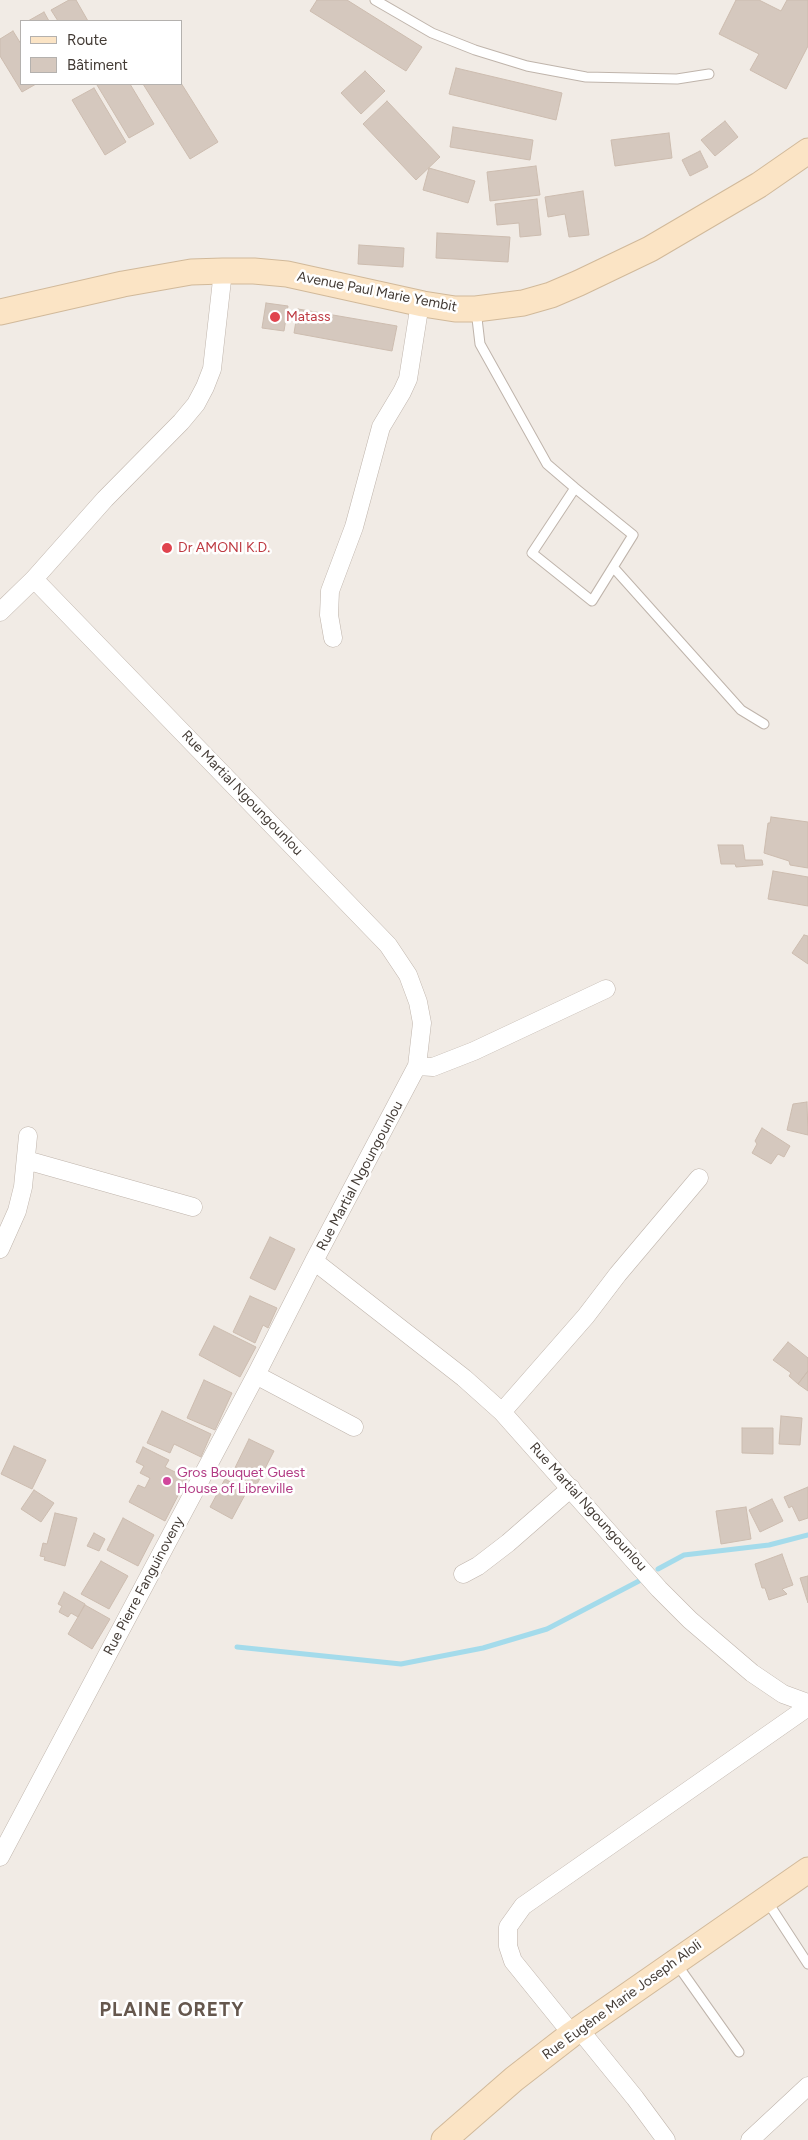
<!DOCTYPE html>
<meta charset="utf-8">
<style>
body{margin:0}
#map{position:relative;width:808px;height:2140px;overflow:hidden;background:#f1ebe5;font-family:Figtree,sans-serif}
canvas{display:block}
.legend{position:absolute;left:20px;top:20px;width:162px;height:65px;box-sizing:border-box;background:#fff;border:1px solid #b4b1ae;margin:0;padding:6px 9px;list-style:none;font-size:15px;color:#433b35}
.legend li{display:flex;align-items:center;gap:10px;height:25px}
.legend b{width:25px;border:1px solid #b4b1ae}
</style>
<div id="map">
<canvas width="808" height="2140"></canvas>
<ul class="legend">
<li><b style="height:6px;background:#fbe4c5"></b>Route</li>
<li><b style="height:14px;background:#d5c8be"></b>Bâtiment</li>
</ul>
</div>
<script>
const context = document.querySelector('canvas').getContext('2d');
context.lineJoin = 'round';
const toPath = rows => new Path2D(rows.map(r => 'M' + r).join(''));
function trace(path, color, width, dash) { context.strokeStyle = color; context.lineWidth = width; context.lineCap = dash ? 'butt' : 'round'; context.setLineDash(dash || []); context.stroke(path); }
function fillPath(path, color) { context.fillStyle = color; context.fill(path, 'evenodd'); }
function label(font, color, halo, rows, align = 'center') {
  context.font = font + ' Figtree,sans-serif'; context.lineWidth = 5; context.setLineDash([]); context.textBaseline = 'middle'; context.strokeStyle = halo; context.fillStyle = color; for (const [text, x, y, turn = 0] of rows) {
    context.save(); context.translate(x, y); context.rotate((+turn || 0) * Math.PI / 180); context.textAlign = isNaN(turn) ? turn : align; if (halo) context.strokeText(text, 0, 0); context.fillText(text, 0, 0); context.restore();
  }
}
trace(toPath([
 [658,1569,684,1555,769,1545,808,1535],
 [237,1647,401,1664,483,1648,547,1629,639,1581]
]), '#a4dbeb', 5);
const building = toPath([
 [69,0,76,0,88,21,58,21,51,10,69,0],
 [317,0,347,0,422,47,406,71,310,11,317,0],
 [736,0,759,0,781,11,787,0,808,0,808,46,786,89,750,70,759,54,719,34,736,0],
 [44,12,49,21,28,21,44,12],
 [13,31,21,44,21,84,36,84,22,92,0,56,0,39,13,31],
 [456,68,562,93,556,120,449,94,456,68],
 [365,71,385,91,361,114,341,93,365,71],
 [181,83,218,142,190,159,143,84,181,83],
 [99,84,130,84,154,124,129,138,97,85,99,84],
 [94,88,126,142,105,155,72,100,94,88],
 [387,101,440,157,416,180,363,124,387,101],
 [725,121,738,137,715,156,701,140,725,121],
 [453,127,533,140,530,160,450,147,453,127],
 [669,133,672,158,615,166,611,140,669,133],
 [700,151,708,167,690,176,682,160,700,151],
 [536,166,540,195,490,201,487,172,536,166],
 [429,168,475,181,468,203,423,190,429,168],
 [583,191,589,235,569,237,565,214,548,217,545,197,583,191],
 [537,199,541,235,520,237,519,223,497,225,495,204,537,199],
 [437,233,510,237,508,262,436,258,437,233],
 [359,245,404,248,403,267,358,264,359,245],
 [266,303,288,306,284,331,262,328,266,303],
 [298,309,397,326,392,351,294,333,298,309],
 [771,817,808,822,808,868,790,865,789,861,764,853,768,823,770,823,771,817],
 [718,845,743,845,745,860,762,860,763,865,736,867,735,864,721,864,718,845],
 [773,871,808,877,808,906,768,899,773,871],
 [804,935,808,936,808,964,792,953,804,935],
 [807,1102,808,1135,787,1130,793,1104,807,1102],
 [762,1128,790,1146,784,1157,778,1154,771,1164,752,1153,757,1144,755,1141,762,1128],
 [270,1237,295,1249,275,1290,250,1278,270,1237],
 [250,1296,277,1308,268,1328,263,1325,255,1343,233,1332,250,1296],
 [214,1326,256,1347,240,1377,199,1355,214,1326],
 [788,1342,808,1358,808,1371,798,1384,789,1376,791,1373,773,1360,788,1342],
 [808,1371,808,1391,798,1384,808,1371],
 [204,1380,232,1393,215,1430,187,1418,204,1380],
 [162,1411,211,1434,201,1457,174,1444,170,1453,147,1443,162,1411],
 [781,1416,802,1418,800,1445,779,1444,781,1416],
 [742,1428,773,1428,773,1454,742,1453,742,1428],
 [249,1439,274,1451,256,1486,232,1474,249,1439],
 [14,1446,46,1460,32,1489,1,1474,14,1446],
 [143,1447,169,1460,165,1467,187,1478,165,1521,129,1502,138,1485,145,1488,150,1478,140,1473,144,1466,136,1462,143,1447],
 [225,1479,247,1491,232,1519,210,1507,225,1479],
 [808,1487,808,1518,799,1521,792,1506,789,1508,784,1497,808,1487],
 [34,1490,54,1503,41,1522,21,1509,34,1490],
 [772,1499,783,1521,760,1532,749,1510,772,1499],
 [746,1507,751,1539,721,1544,716,1511,746,1507],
 [55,1513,77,1518,65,1566,44,1560,45,1557,40,1556,43,1543,47,1544,55,1513],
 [123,1518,154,1535,138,1566,107,1550,123,1518],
 [94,1533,105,1539,99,1551,87,1546,94,1533],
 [782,1554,793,1585,782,1589,787,1594,769,1600,765,1588,762,1588,755,1564,782,1554],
 [101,1561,128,1576,109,1609,81,1594,101,1561],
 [808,1576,808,1603,800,1578,808,1576],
 [64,1592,85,1604,78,1617,71,1613,68,1617,59,1612,62,1606,58,1604,64,1592],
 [85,1605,110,1619,92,1649,68,1634,85,1605]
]);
fillPath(building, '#d5c8be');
trace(building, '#ccbcaf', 1);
const lane = toPath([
 [375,0,432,33,475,50,527,66,586,77,677,79,709,74],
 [476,310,480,344,547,464,575,488,633,535,592,601,532,553,575,488],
 [613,567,741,710,764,724],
 [767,1901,808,1964],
 [676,1963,739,2052]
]);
const street = toPath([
 [34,579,388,945,408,975,418,1002,422,1023,417,1066,314,1261,464,1378,502,1412,659,1589,690,1620,752,1673,783,1694,808,1703],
 [0,612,34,579,105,499,181,422,196,404,205,387,212,369,223,271],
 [333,638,329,615,330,591,354,527,381,427,402,392,408,379,420,303],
 [417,1066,433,1067,474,1051,606,989],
 [26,1160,193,1207],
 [0,1249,17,1211,23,1187,28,1136],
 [256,1375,354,1427],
 [502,1412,586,1316,618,1274,699,1178],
 [463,1574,478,1566,508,1543,571,1488],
 [0,1857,256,1375,314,1261],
 [579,2029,635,2098,666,2140],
 [572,2034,513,1961,508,1946,508,1927,523,1906,808,1707],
 [750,2140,808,2086]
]);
const secondary = toPath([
 [0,312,123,284,191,272,223,271,254,271,287,274,423,304,455,309,476,309,523,303,551,295,579,283,650,249,759,185,808,151],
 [444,2140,514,2079,572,2034,808,1870]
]);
trace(lane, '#bfb4ab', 11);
trace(street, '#bfb4ab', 19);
trace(secondary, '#d1b99a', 27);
trace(lane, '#fff', 9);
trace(street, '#fff', 18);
trace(secondary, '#fbe4c5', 25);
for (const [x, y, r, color] of [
 [275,317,6,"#e0444e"],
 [167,548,6,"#e0444e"],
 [167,1481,5,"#d1479c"]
]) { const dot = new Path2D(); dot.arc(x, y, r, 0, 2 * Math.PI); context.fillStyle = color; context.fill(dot); trace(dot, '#fff', 2); }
label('14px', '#433b35', '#fff', [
 ["Avenue Paul Marie Yembit",377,292,11],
 ["Rue Martial Ngoungounlou",242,793,46],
 ["Rue Martial Ngoungounlou",360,1176,-62],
 ["Rue Martial Ngoungounlou",588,1507,48],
 ["Rue Pierre Fanguinoveny",144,1586,-62],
 ["Rue Eugène Marie Joseph Aloli",622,2000,-36]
]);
label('14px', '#be3a42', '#fff', [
 ["Matass",286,317],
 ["Dr AMONI K.D.",178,548]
], 'left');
label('14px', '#b23c85', '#fff', [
 ["Gros Bouquet Guest",177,1473],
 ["House of Libreville",177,1489]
], 'left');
context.letterSpacing = '1px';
label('bold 19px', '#65574d', '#fff', [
 ["PLAINE ORETY",172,2010]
]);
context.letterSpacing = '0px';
</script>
